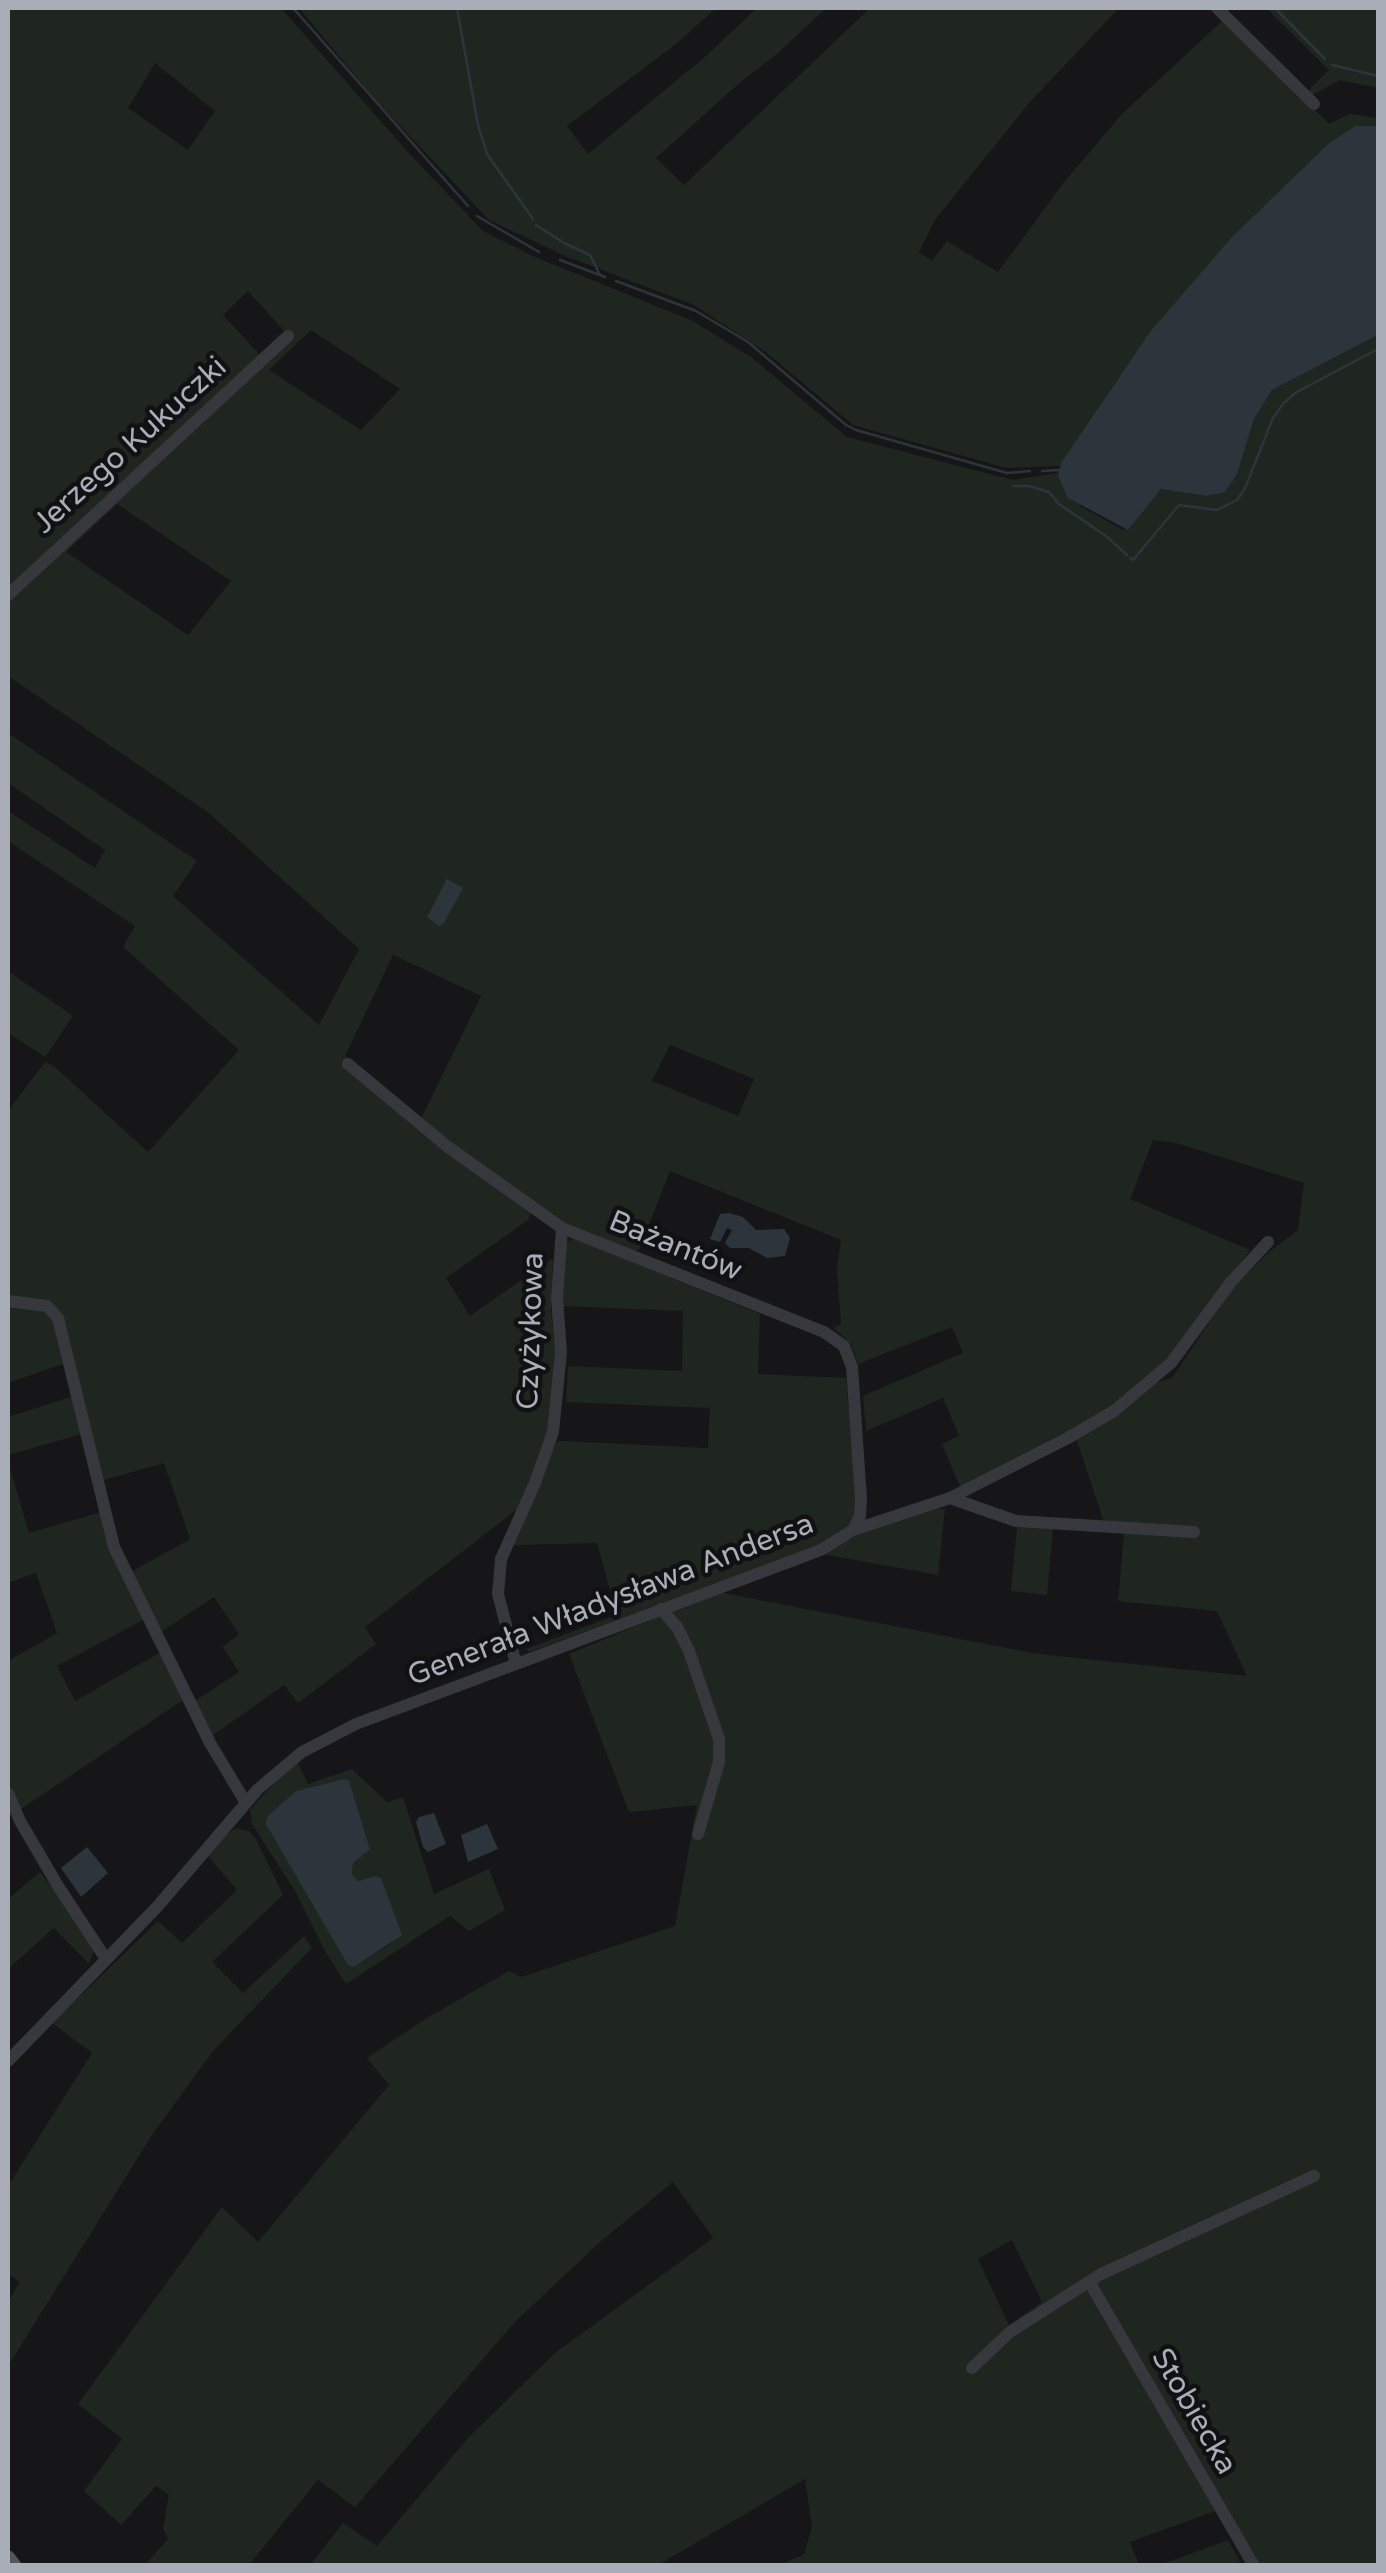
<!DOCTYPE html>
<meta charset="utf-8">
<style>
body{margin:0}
#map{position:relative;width:1386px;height:2573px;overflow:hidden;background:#161618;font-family:"Varela Round",sans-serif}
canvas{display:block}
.frame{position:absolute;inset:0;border:10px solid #a8adb8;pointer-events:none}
</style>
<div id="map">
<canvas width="1386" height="2573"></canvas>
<div class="frame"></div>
</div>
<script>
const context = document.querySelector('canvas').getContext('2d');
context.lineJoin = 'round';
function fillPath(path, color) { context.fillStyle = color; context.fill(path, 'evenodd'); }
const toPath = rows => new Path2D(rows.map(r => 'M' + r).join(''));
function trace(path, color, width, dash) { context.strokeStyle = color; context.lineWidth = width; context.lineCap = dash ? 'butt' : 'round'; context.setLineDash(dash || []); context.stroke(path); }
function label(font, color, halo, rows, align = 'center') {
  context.font = font + ' "Varela Round",sans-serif'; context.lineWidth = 9; context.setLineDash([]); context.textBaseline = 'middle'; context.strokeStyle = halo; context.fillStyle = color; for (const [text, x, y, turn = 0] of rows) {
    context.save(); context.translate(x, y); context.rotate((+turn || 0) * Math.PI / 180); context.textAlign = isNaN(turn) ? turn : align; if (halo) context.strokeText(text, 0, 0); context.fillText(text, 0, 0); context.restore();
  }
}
fillPath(toPath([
 [8,8,281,8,408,152,483,231,535,257,691,320,751,357,847,437,1013,480,1058,473,1080,506,1123,530,1161,489,1206,496,1237,474,1254,419,1272,390,1378,335,1378,2565,1258,2565,1218,2510,1130,2542,1139,2565,780,2565,804,2554,812,2527,805,2479,658,2565,310,2565,343,2523,377,2546,468,2438,555,2353,713,2238,673,2182,600,2242,515,2322,355,2507,318,2480,249,2565,145,2565,168,2539,163,2528,169,2495,156,2486,121,2525,84,2491,122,2439,78,2404,222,2207,258,2242,389,2085,367,2058,425,2019,509,1971,521,1977,675,1926,697,1805,629,1812,569,1654,718,1592,1038,1654,1247,1676,1217,1611,1118,1601,1124,1534,1104,1522,1076,1438,1155,1383,1172,1378,1231,1290,1269,1252,1298,1230,1304,1183,1176,1143,1153,1140,1130,1199,1250,1250,1171,1358,1098,1418,961,1489,942,1444,959,1436,943,1398,866,1431,863,1396,963,1353,952,1327,858,1364,851,1344,834,1328,841,1324,837,1268,841,1240,670,1171,639,1250,634,1251,559,1221,533,1205,528,1220,446,1278,470,1316,553,1258,551,1309,555,1349,550,1421,541,1454,520,1507,365,1627,376,1644,298,1703,284,1685,212,1736,195,1701,239,1672,223,1647,239,1634,214,1597,161,1632,131,1572,190,1539,164,1463,101,1481,62,1317,8,1298,8,1111,45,1062,55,1067,148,1152,239,1050,123,947,135,926,8,841,8,811,95,868,105,850,8,783,8,733,197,861,173,896,319,1025,359,949,209,813,8,676],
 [155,63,215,111,188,150,128,108],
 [248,291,285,332,260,355,223,315],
 [311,330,400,389,361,430,269,370],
 [117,504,231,581,188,635,66,552],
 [393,955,481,996,421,1119,345,1056],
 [670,1045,754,1079,738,1116,652,1081],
 [1012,2240,1042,2302,1009,2325,978,2259],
 [299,8,716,8,676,44,567,126,588,154,707,55,757,8,826,8,777,54,744,79,656,158,684,185,870,8,1119,8,1029,103,935,220,919,252,932,261,947,241,998,272,1065,181,1122,114,1223,20,1329,124,1350,114,1378,118,1378,126,1355,126,1329,143,1232,237,1126,367,1060,466,1006,468,853,425,767,353,694,305,563,255,489,220,373,97],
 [1266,8,1378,8,1378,88,1340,80,1312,95,1308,91,1329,70],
 [8,971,73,1016,45,1057,8,1033],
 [574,1238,760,1314,758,1374,846,1378,857,1499,855,1520,834,1541,529,1652,526,1649,617,1615,597,1543,511,1545,556,1443,560,1441,708,1448,710,1408,566,1402,568,1366,682,1371,683,1311,560,1306,566,1243],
 [8,1303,42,1307,55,1317,66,1363,8,1383],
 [74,1396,82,1434,8,1455,8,1417],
 [8,1461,29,1533,101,1512,145,1619,57,1666,75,1701,161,1652,183,1700,18,1811,8,1779,8,1661,57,1633,36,1573,8,1583],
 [936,1509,945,1509,938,1575,822,1554,854,1535],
 [1017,1527,1053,1529,1047,1595,1011,1591],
 [298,1763,308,1784,352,1769,387,1802,403,1797,434,1894,489,1869,505,1910,469,1931,450,1916,346,1984,325,1951,295,1891,252,1824,250,1810,282,1774],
 [344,1779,349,1780,370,1848,353,1863,352,1874,358,1881,375,1876,390,1944,354,1967,348,1965,314,1903,296,1791],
 [237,1828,249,1831,256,1839,283,1895,212,1962,243,1993,304,1936,312,1948,213,2051,152,2135,8,2366,8,2302,20,2282,8,2274,8,2186,92,2053,52,2023,158,1921,182,1943,237,1890,208,1856,226,1834],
 [40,1872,72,1914,94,1950,89,1964,54,1928,8,1969,8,1899],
 [1228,2540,1240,2562,1230,2565,1160,2565]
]), '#1e261f');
fillPath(toPath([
 [1355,126,1378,126,1378,335,1272,390,1254,419,1237,474,1225,492,1206,496,1161,489,1128,530,1068,498,1058,475,1061,463,1150,332,1232,237,1329,143],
 [447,879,463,888,444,923,439,926,427,917],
 [729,1213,743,1217,756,1230,784,1229,790,1238,785,1256,767,1258,749,1248,730,1248,725,1243,732,1230,727,1228,720,1242,710,1239,720,1214],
 [344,1779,349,1780,370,1849,353,1863,352,1874,358,1881,375,1876,381,1878,402,1935,354,1967,348,1965,266,1824,268,1816,296,1791],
 [434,1813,446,1844,428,1852,423,1847,416,1822,419,1817],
 [487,1824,498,1849,468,1862,461,1835],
 [87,1847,108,1873,81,1897,61,1868]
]), '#2c353c');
trace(toPath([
 [293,8,468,206],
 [457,8,478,125,487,154,533,219],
 [1275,8,1325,59],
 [1332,65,1378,76],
 [477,216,539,252],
 [536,225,564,243,590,255,600,275],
 [560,260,605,277],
 [616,281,696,311,748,342,846,425,856,430,1007,473,1030,471],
 [1042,471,1059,470],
 [1013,486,1029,486,1049,492,1059,504,1106,536,1127,555],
 [1130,558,1133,560,1179,505,1217,510,1237,500,1245,488,1273,418,1283,404,1295,393,1378,349]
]), '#2c353c', 2.5);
trace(toPath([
 [1217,8,1314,104],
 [8,595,288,336],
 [348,1064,448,1147,562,1228,824,1332,844,1346,852,1367,861,1499,860,1516,853,1530],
 [8,1301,47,1306,58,1318,114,1547,210,1743,246,1803],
 [950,1498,1016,1521,1194,1532],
 [661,1609,677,1627,689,1651,719,1739,719,1762,698,1834],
 [516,1664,498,1594,501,1559,535,1483,553,1432,561,1352,557,1298,562,1228],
 [8,1793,20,1821,58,1886,106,1959],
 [8,2061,157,1907,258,1789,302,1752,356,1724,821,1550,853,1530,950,1498,1068,1438,1114,1411,1171,1363,1231,1282,1268,1242],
 [1090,2283,1254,2566],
 [972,2368,1010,2332,1101,2274,1314,2176]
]), '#37383d', 12);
trace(toPath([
 [8,2558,14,2566]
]), '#53555c', 15);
label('30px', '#a8adb8', '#111113', [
 ["Jerzego Kukuczki",131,446,-42],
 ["Bażantów",675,1247,22],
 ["Czyżykowa",532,1331,-88],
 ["Generała Władysława Andersa",611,1601,-21],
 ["Stobiecka",1193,2412,60]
]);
</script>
